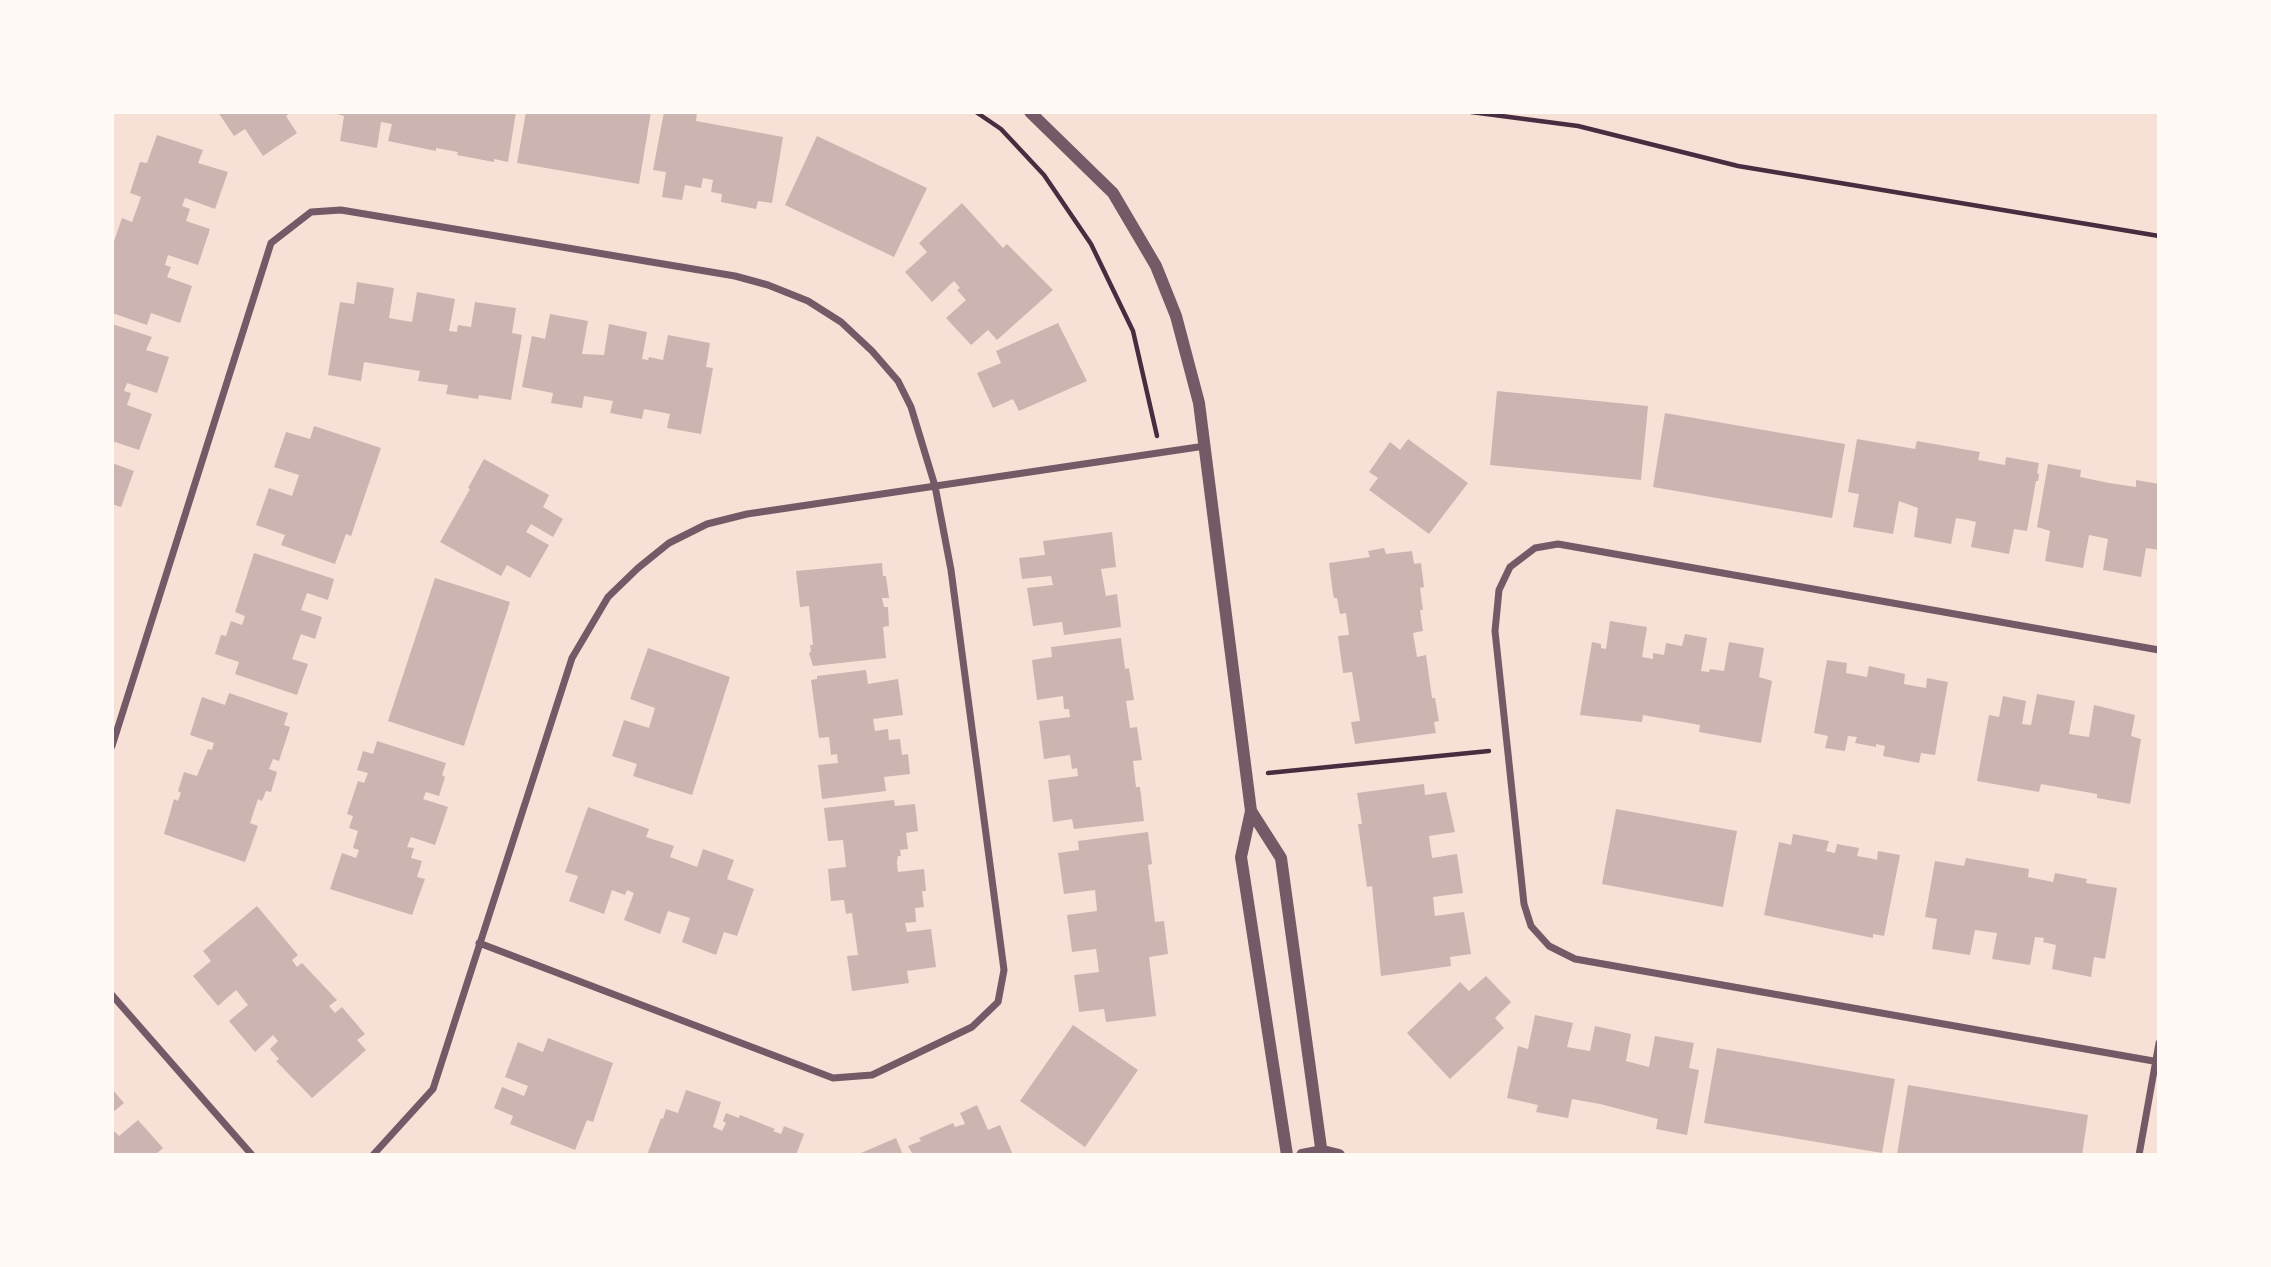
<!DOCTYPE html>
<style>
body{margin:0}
#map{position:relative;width:2271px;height:1267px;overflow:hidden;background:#f7e1d7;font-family:Poppins,sans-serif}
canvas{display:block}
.frame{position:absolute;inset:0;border:114px solid #fffaf5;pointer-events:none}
</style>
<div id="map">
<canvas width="2271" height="1267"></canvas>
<div class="frame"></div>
</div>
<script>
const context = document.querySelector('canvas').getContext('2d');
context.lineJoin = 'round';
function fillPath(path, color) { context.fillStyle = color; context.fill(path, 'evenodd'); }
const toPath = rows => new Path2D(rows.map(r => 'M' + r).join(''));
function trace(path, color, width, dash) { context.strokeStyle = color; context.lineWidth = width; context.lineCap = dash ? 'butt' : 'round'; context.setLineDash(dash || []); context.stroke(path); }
fillPath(toPath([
 [218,112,291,112,286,116,297,133,263,156,245,129,234,136],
 [330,112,516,112,508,162,494,159,494,162,457,155,458,152,436,148,436,151,388,141,392,124,381,122,377,148,340,141,344,116],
 [526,112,651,112,639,184,517,163],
 [664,112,697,112,696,121,783,137,772,203,758,201,756,209,721,202,722,194,711,192,713,180,703,178,701,188,685,185,682,200,662,197,666,172,653,170],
 [157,135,203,150,198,163,228,172,215,209,185,198,182,206,190,209,186,221,210,229,198,265,168,255,165,265,171,267,167,277,192,286,180,323,151,313,147,325,112,313,112,247,122,218,132,222,141,197,130,193,140,162,147,163],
 [817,136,927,188,894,257,785,205],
 [962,203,1003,248,1007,244,1053,290,997,340,988,330,971,345,946,318,966,300,957,290,960,288,954,281,932,302,905,272,927,252,919,243],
 [357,282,394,288,389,318,400,320,412,322,417,292,455,299,449,331,457,332,458,325,471,327,475,302,516,308,512,333,522,335,511,400,479,395,478,399,446,394,448,385,418,381,420,371,364,362,361,381,328,375,340,302,354,304],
 [550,314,588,321,582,354,604,355,609,324,647,332,642,359,648,360,649,357,663,360,668,335,710,343,706,367,713,368,701,434,667,428,670,414,644,409,642,419,610,413,613,401,584,396,582,408,551,403,553,393,522,387,532,336,545,339],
 [1058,323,1087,381,1019,411,1013,399,993,408,977,373,1001,363,996,351],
 [112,324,152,337,146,350,169,357,157,393,127,383,124,391,131,393,127,405,152,414,139,450,112,441],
 [1497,391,1648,406,1641,480,1490,465],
 [1665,413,1845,444,1832,518,1653,487],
 [314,426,381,448,351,536,346,534,335,564,281,545,285,535,256,525,269,488,292,496,299,475,274,467,286,432,310,439],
 [1408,439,1468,483,1429,534,1369,490,1378,478,1369,472,1390,442,1400,450],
 [1857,439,1915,449,1917,441,1980,452,1978,460,2005,465,2006,457,2039,463,2037,473,2039,474,2038,481,2036,481,2027,531,2014,529,2009,554,1971,547,1976,522,1968,520,1956,518,1951,544,1914,537,1918,508,1899,501,1893,534,1853,527,1859,494,1848,492],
 [484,459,549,495,543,507,563,519,553,537,531,524,526,532,549,545,530,578,507,565,501,576,440,542,470,489,468,488],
 [112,463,134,471,121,507,112,504],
 [2048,464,2081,470,2080,477,2109,483,2136,487,2136,480,2159,484,2159,550,2146,548,2141,577,2103,570,2108,539,2099,537,2089,535,2083,568,2045,561,2050,531,2037,527],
 [1112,532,1116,567,1101,569,1106,596,1117,594,1121,627,1064,635,1062,622,1033,626,1027,588,1053,585,1051,576,1022,579,1019,558,1045,555,1043,541],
 [1384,548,1386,554,1412,551,1414,564,1421,563,1424,587,1420,588,1423,610,1420,610,1423,631,1413,633,1417,657,1426,655,1432,698,1435,698,1439,721,1434,722,1436,733,1355,744,1351,722,1360,721,1353,678,1352,672,1343,673,1338,636,1349,635,1346,613,1340,614,1337,598,1334,598,1333,594,1329,563,1370,557,1368,551],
 [254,553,334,579,328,600,307,593,301,610,322,617,315,639,301,634,292,659,308,664,297,695,235,674,239,662,215,654,221,635,226,636,231,621,242,625,245,616,235,612],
 [882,563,883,576,886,576,889,598,882,598,884,607,888,607,889,626,883,627,886,658,813,666,809,653,811,652,810,645,813,645,809,606,800,607,796,571],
 [435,578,510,602,464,746,388,721],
 [1610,621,1647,627,1642,657,1653,659,1653,653,1664,655,1666,643,1682,646,1685,634,1707,638,1701,671,1709,672,1710,669,1724,671,1729,642,1764,648,1759,677,1772,681,1761,743,1699,732,1700,725,1643,715,1642,722,1580,715,1592,642,1601,644,1601,648,1606,649],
 [1121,638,1125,669,1129,668,1134,700,1126,701,1130,728,1137,727,1142,760,1133,761,1136,787,1140,787,1144,821,1074,829,1072,819,1053,822,1048,780,1078,776,1077,768,1072,769,1070,755,1044,759,1039,721,1070,717,1069,709,1064,709,1063,696,1037,700,1032,660,1052,657,1051,647],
 [648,648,730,677,692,795,633,776,637,764,612,756,624,720,649,728,655,708,630,699],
 [1827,660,1847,663,1846,673,1867,677,1869,666,1905,674,1904,684,1926,688,1927,678,1948,682,1935,755,1921,753,1919,763,1883,756,1885,746,1876,744,1876,747,1855,743,1857,737,1848,736,1845,751,1825,748,1828,736,1814,733],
 [866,670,868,684,898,679,903,715,873,719,875,731,888,729,889,740,900,739,902,755,908,754,910,774,884,777,886,791,822,799,818,765,838,763,837,754,831,755,829,737,819,738,811,680,817,679,817,676],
 [229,693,288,713,284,725,290,727,279,761,273,759,269,769,277,772,271,792,266,791,262,801,258,799,250,823,258,826,245,862,164,834,174,799,178,801,179,798,181,793,178,791,184,772,197,776,208,749,212,750,214,743,190,735,202,697,225,705],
 [2037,694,2075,701,2069,734,2089,737,2094,705,2135,715,2131,736,2141,739,2130,804,2097,798,2097,794,2041,784,2039,792,1977,781,1989,715,1999,717,2003,696,2026,701,2022,724,2031,725],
 [377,741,446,763,442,775,445,777,439,796,426,792,423,799,448,807,435,845,411,837,407,847,414,848,411,858,422,861,417,877,425,879,412,915,330,889,342,853,356,858,359,850,353,848,358,831,349,828,353,816,347,814,358,781,364,783,368,773,357,770,363,751,373,754],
 [1424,784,1425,795,1446,792,1455,832,1429,836,1432,858,1457,854,1463,893,1433,897,1435,916,1464,912,1471,954,1450,957,1451,966,1381,976,1372,886,1367,887,1358,824,1362,824,1357,793],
 [894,800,895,806,915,804,918,831,906,833,908,849,900,850,901,856,898,856,897,862,898,872,924,869,926,891,922,891,924,907,915,908,916,922,905,923,907,932,931,929,936,967,907,971,909,983,852,991,847,956,858,955,852,913,846,914,844,900,831,901,828,869,846,867,843,840,828,841,824,808],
 [588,807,649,829,646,837,674,846,670,857,697,867,703,849,734,860,727,879,754,889,737,936,724,932,716,955,682,942,690,918,668,911,660,934,624,920,634,893,627,890,625,895,612,890,604,914,569,901,578,876,565,872],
 [1616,809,1737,831,1723,907,1602,884],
 [1148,832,1152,864,1148,865,1155,922,1164,921,1168,954,1149,957,1156,1016,1106,1022,1104,1009,1079,1012,1074,975,1099,972,1098,963,1096,949,1072,952,1067,915,1097,911,1095,890,1064,894,1058,853,1079,850,1078,841],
 [1793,834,1829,841,1826,851,1835,853,1837,844,1859,848,1857,856,1869,858,1877,860,1878,851,1900,855,1884,936,1873,934,1873,938,1764,915,1779,842,1791,845],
 [1966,858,2029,869,2028,877,2053,882,2055,873,2087,879,2086,883,2117,888,2105,959,2094,957,2091,977,2052,969,2056,945,2043,942,2044,938,2035,937,2030,965,1992,959,1997,933,1975,930,1970,955,1932,949,1937,919,1925,917,1935,861,1964,866],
 [257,906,298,955,292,960,297,967,302,963,337,1000,329,1006,335,1013,342,1007,365,1034,357,1040,366,1050,312,1098,276,1061,279,1059,270,1049,278,1041,273,1035,255,1052,229,1021,248,1005,236,990,218,1006,193,976,211,961,203,951],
 [1486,976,1511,1002,1495,1018,1504,1028,1450,1079,1407,1033,1460,982,1469,991],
 [1535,1015,1573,1023,1567,1047,1590,1051,1595,1026,1631,1034,1626,1061,1649,1067,1655,1036,1694,1043,1689,1068,1699,1070,1687,1135,1656,1129,1658,1119,1600,1104,1572,1099,1568,1118,1536,1112,1538,1105,1507,1098,1518,1046,1528,1049],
 [1073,1025,1138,1070,1085,1147,1020,1101],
 [548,1038,613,1063,593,1122,587,1120,575,1150,510,1124,513,1116,494,1108,502,1087,524,1096,528,1086,505,1077,518,1042,543,1052],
 [1717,1048,1895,1079,1882,1153,1704,1123],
 [1908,1085,2088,1115,2082,1155,1897,1155],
 [112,1089,124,1103,112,1113],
 [686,1090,721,1102,713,1127,722,1131,726,1123,723,1121,726,1113,739,1118,740,1115,775,1129,773,1131,781,1134,784,1126,804,1134,796,1155,647,1155,661,1118,663,1119,666,1109,678,1113],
 [977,1105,988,1130,1000,1125,1013,1155,913,1155,908,1146,921,1141,919,1138,953,1123,955,1127,965,1124,960,1113],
 [138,1120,163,1148,155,1155,112,1155,112,1129,119,1136],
 [896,1138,903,1155,862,1155,861,1153]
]), '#ccb4b1');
trace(toPath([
 [976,112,1001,129,1044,175,1091,244,1133,331,1157,436],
 [1471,112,1578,126,1738,166,2159,236],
 [1268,773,1489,751]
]), '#4a2c40', 4.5);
trace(toPath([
 [2159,650,1558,544,1535,548,1510,567,1499,590,1495,631,1524,904,1531,926,1549,946,1575,959,2159,1062],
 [112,746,271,243,311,212,341,210,735,276,768,285,808,301,841,322,872,351,898,381,911,407,935,486,951,570,1004,970,998,1002,972,1027,872,1075,833,1078,479,943],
 [112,995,252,1155],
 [373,1155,433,1089,572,658,608,597,638,568,669,543,707,524,747,514,1205,446],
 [2139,1155,2159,1043]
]), '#755966', 7);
trace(toPath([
 [1030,112,1113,193,1156,266,1176,316,1199,403,1251,811,1241,857,1287,1155],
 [1251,811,1281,858,1322,1155],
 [1302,1155,1323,1151,1339,1155]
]), '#755966', 12);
</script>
